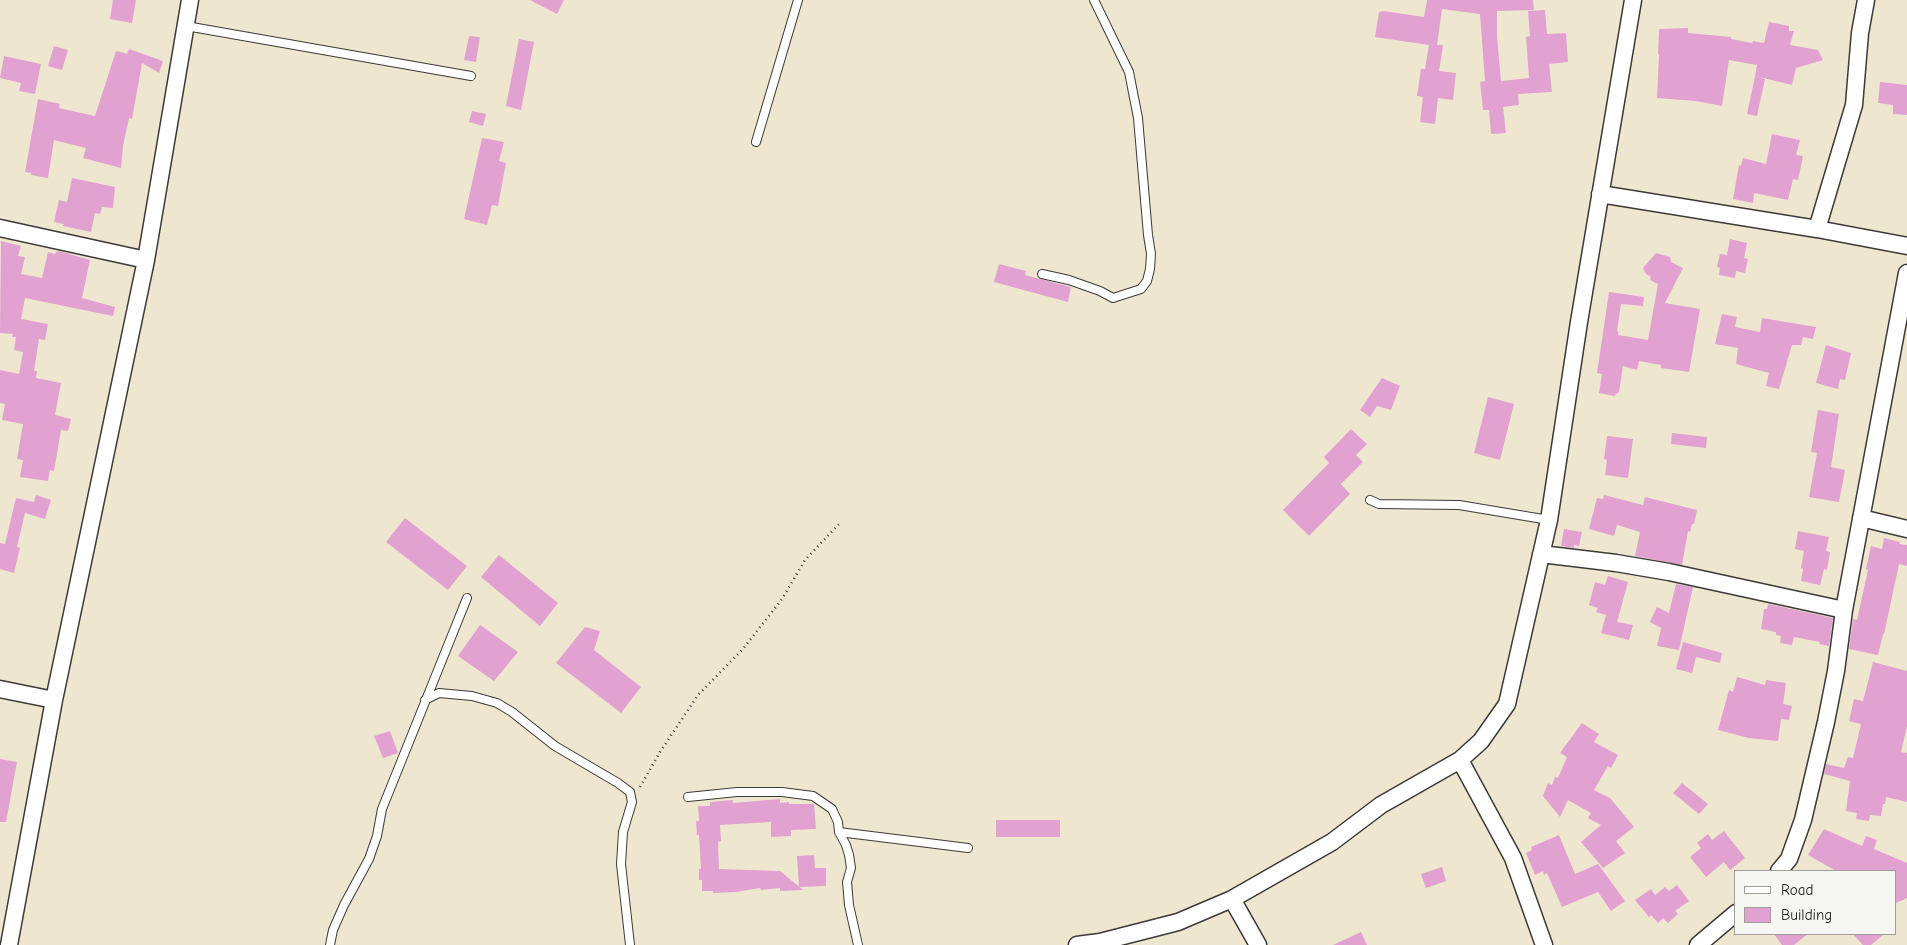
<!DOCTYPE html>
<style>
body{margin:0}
#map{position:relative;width:1907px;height:945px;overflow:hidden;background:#efe6cf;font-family:"Comic Neue",sans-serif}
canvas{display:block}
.legend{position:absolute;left:1734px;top:870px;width:162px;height:65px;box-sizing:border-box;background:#f6f6f2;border:1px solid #9f9f9c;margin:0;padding:6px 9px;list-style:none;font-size:15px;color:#1c1c1c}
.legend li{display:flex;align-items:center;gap:10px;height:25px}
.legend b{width:25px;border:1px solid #9f9f9c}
</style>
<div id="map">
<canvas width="1907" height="945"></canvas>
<ul class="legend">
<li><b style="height:6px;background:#fff"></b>Road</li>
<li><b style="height:14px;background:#e1a2d1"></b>Building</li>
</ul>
</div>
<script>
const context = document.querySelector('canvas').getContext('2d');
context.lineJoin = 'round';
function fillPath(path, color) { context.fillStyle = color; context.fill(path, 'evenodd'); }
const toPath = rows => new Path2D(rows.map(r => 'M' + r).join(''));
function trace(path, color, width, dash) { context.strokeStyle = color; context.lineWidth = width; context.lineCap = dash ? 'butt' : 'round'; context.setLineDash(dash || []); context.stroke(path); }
fillPath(toPath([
 [113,0,136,0,132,23,110,19],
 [530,0,564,0,557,14],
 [1427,0,1533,0,1534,10,1497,11,1497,37,1501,81,1529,78,1526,37,1530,36,1528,11,1545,10,1547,34,1566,33,1568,62,1549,64,1552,92,1518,94,1519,105,1503,107,1506,133,1491,134,1489,110,1483,110,1480,82,1485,81,1480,14,1442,9,1437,45,1443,45,1439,71,1456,73,1453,100,1438,98,1435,124,1420,122,1423,97,1417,96,1421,69,1425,69,1429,45,1375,37,1379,12,1383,11,1424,17],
 [1769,22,1789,26,1789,31,1794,31,1790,45,1818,50,1823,60,1796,68,1792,85,1755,76,1757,65,1729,60,1722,106,1696,101,1657,98,1659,54,1658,54,1659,29,1688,28,1688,33,1731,37,1731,39,1752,43,1753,41,1764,43],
 [469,36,480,37,476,62,464,60],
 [519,39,534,42,521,110,506,106],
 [54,46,68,50,62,70,48,66],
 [129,49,163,61,159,73,142,63,132,119,129,118,123,146,121,168,83,158,86,148,54,140,48,178,31,175,31,173,25,172,38,99,60,104,59,108,95,116,116,51,129,54,127,53],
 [4,56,41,64,35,94,19,91,21,83,0,78],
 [1755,76,1765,79,1757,116,1747,114],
 [1880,82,1907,85,1907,115,1893,114,1893,105,1878,103],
 [472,111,486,114,483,126,469,122],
 [1772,134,1800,140,1796,155,1803,156,1798,180,1793,179,1788,200,1754,193,1753,203,1733,199,1739,165,1741,166,1743,158,1766,164],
 [482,138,504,142,499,161,506,163,498,206,492,205,487,225,464,219],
 [72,178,115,187,113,208,102,207,100,214,95,213,91,232,63,226,64,224,54,222,59,200,67,202],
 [1730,239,1747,243,1744,258,1748,259,1745,273,1736,271,1735,278,1719,275,1720,268,1717,267,1720,254,1727,255],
 [1,241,21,246,18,256,25,257,21,274,42,278,48,252,55,254,56,252,59,251,90,260,82,298,115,307,113,316,25,298,21,319,48,324,45,340,39,339,34,371,37,371,36,378,61,383,55,415,71,419,68,431,61,430,54,471,50,470,48,481,20,477,23,460,17,459,23,424,2,420,5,404,0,403,0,370,19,374,23,352,14,350,16,337,12,337,13,334,0,333],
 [1656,253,1670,257,1671,262,1683,268,1665,303,1700,309,1689,372,1661,368,1661,365,1639,361,1637,370,1623,366,1619,392,1614,396,1599,393,1602,374,1597,373,1609,292,1644,297,1643,306,1621,304,1617,331,1618,331,1618,335,1648,340,1658,284,1650,280,1651,277,1646,274,1643,268],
 [999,264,1026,271,1025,275,1071,287,1068,302,994,282],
 [1722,314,1737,317,1735,327,1760,332,1762,318,1816,327,1813,339,1803,337,1801,345,1792,345,1779,389,1766,386,1769,373,1736,364,1738,348,1715,344],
 [1826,345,1851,353,1845,380,1840,379,1838,389,1816,383],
 [1382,378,1400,386,1391,410,1377,406,1370,417,1360,410],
 [1488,397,1514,404,1500,460,1474,453],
 [1818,410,1839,414,1831,467,1845,470,1839,502,1809,497,1817,453,1811,452],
 [1351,429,1367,444,1356,455,1363,462,1341,484,1350,494,1309,536,1283,510,1329,463,1324,457],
 [1672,433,1707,437,1706,448,1671,444],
 [1607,436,1633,439,1628,478,1605,475,1607,460,1604,459],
 [36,495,51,500,45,519,25,513,17,547,20,548,14,573,0,569,0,543,5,544,16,498,34,502],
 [1604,495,1643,505,1645,497,1697,510,1694,524,1692,524,1690,532,1688,531,1682,565,1635,556,1640,532,1617,525,1614,536,1589,529,1597,498,1603,499],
 [405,518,467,566,448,590,386,542],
 [1564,529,1582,532,1579,546,1574,545,1574,548,1561,546],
 [1798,531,1829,537,1826,551,1830,552,1827,570,1824,569,1820,585,1801,581,1803,569,1801,568,1804,551,1795,549],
 [1884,538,1900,542,1899,544,1907,545,1907,566,1899,564,1884,634,1883,634,1878,655,1849,649,1853,619,1857,620,1868,570,1866,569,1871,546,1882,549],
 [499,555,558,603,540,626,481,577],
 [1608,576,1628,582,1617,622,1633,625,1629,640,1601,633,1606,615,1596,612,1598,608,1589,605,1595,582,1605,585],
 [1676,584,1693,587,1679,650,1657,646,1661,628,1650,622,1657,607,1669,613],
 [1768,604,1833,618,1829,646,1819,644,1820,642,1794,637,1792,645,1780,643,1781,636,1776,635,1776,632,1761,629,1764,609,1767,609],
 [480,625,518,652,494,681,458,656],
 [585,627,600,631,594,650,641,687,621,713,556,663],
 [1683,642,1722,653,1720,663,1696,657,1692,673,1676,669],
 [1873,662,1907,671,1907,726,1901,752,1907,753,1907,802,1886,797,1885,804,1883,804,1881,816,1870,815,1869,821,1856,819,1857,813,1846,811,1850,781,1824,774,1826,764,1844,768,1848,757,1853,758,1861,724,1849,721,1854,699,1863,701],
 [1737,677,1765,685,1766,680,1786,683,1783,704,1792,706,1789,720,1781,719,1778,741,1749,738,1718,730,1729,690,1733,692],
 [1582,723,1599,734,1594,742,1618,755,1611,768,1608,766,1594,790,1610,798,1634,827,1616,841,1625,853,1603,868,1581,842,1601,825,1588,818,1591,813,1568,800,1560,817,1543,796,1548,783,1552,785,1555,777,1558,778,1567,757,1560,753],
 [390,731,398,753,383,758,374,736],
 [0,759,17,762,6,822,0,822],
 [1682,783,1708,804,1699,814,1673,793],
 [780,799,780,803,789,802,789,804,814,804,816,829,791,830,791,836,771,837,771,822,720,825,721,841,718,842,719,869,780,871,803,890,780,891,780,888,761,890,760,888,736,892,713,893,713,891,702,891,702,880,699,880,699,869,701,869,699,835,697,835,696,821,699,821,698,806,710,806,710,802,733,800,733,803],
 [996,820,1060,820,1060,837,996,837],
 [1824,829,1862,846,1866,836,1877,840,1874,849,1907,863,1907,898,1896,903,1896,871,1836,871,1808,855],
 [1724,831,1745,858,1730,870,1724,862,1706,877,1690,857,1701,848,1697,843,1708,834,1712,840],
 [1559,835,1575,874,1598,864,1625,901,1611,911,1598,892,1562,907,1547,873,1544,875,1543,871,1535,875,1526,853,1532,850,1531,847],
 [814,855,815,868,826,868,826,886,799,887,797,856],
 [1442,867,1446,881,1426,888,1421,874],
 [1677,885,1689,901,1675,911,1678,914,1668,923,1663,918,1658,923,1651,915,1649,917,1635,900,1651,889,1655,895,1665,887,1669,891],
 [1361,932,1367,945,1333,945],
 [1774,934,1808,934,1794,945,1782,945],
 [1853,934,1884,934,1871,945,1863,945]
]), '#e1a2d1');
const service = toPath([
 [186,26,471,76],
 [756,142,798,0],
 [1042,274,1069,280,1100,291,1113,298,1141,289,1147,281,1150,269,1151,254,1148,235,1138,118,1129,72,1094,0],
 [1370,500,1379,504,1459,505,1549,520],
 [425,700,439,693,472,696,497,703,512,712,555,746,618,783,630,792,632,802,623,832,621,864,630,945],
 [688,797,737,792,782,792,813,796,832,809,838,822,839,832,846,845,849,855,851,868,847,882,849,905,858,945],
 [839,832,968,848],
 [330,945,333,930,344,905,369,859,377,836,382,809,467,598]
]);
const minor = toPath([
 [1600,194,1817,229,1907,246],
 [0,228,146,260],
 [1817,229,1854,105,1860,33,1866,0],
 [1861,518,1907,529],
 [1541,554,1616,563,1669,572,1844,610],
 [0,689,54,700],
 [1460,760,1513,858,1544,945],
 [1779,871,1789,859,1803,820,1826,722,1836,671,1844,610,1907,273],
 [1232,899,1258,945],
 [9,945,54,700,146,260,190,0],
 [1077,945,1100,942,1178,922,1232,899,1332,842,1381,805,1460,760,1481,741,1507,704,1549,520,1579,322,1633,0],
 [1698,945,1736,913]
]);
trace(service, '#3c3a37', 10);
trace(minor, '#3c3a37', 19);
trace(toPath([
 [640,787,660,752,698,695,743,649,782,599,805,560,839,524]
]), '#3c3a37', 2.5, [1, 4]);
trace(service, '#fff', 8);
trace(minor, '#fff', 16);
</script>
